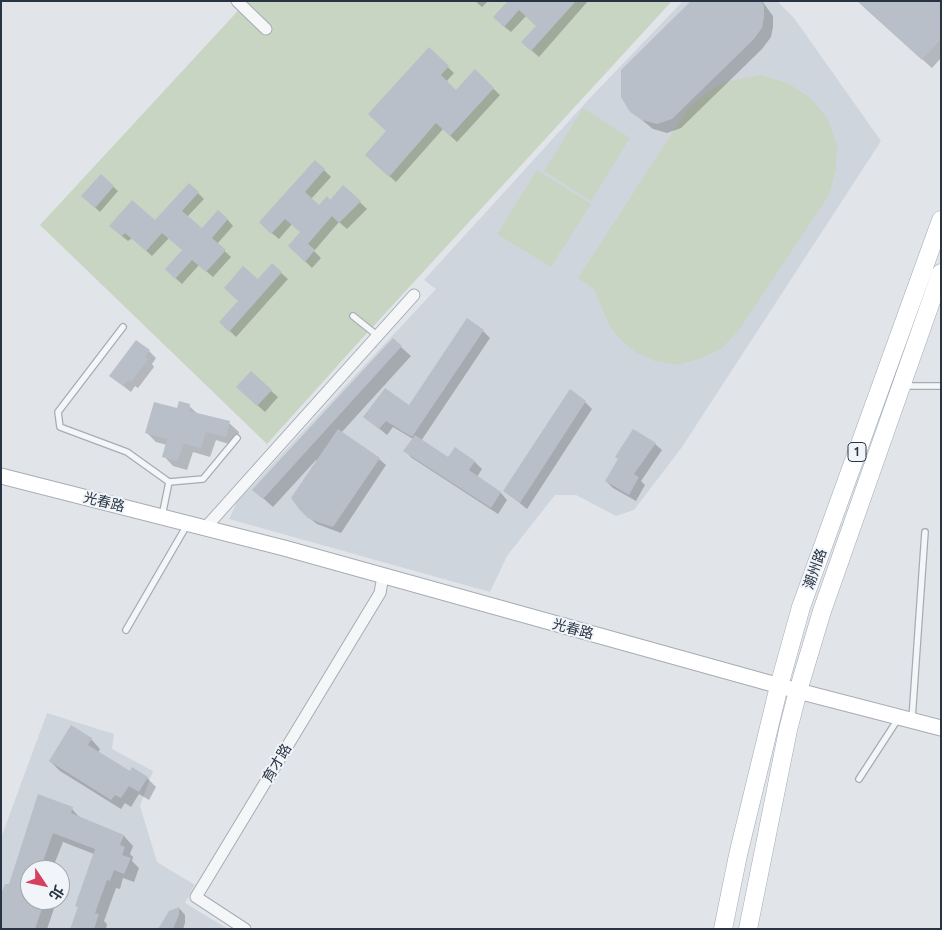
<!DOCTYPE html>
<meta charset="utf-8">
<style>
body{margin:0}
#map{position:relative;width:942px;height:930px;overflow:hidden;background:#e1e5ea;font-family:Ubuntu,"Noto Sans TC",sans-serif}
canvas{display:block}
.frame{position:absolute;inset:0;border:2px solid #283443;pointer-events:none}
.north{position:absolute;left:20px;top:860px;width:50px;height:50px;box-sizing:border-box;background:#f1f4f8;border:1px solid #a1a7b0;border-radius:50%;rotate:124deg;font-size:14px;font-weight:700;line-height:20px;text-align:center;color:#283443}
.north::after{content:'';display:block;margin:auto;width:18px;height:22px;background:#d64060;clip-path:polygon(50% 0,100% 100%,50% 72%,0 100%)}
</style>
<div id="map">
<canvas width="942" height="930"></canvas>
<div class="frame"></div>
<div class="north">北</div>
</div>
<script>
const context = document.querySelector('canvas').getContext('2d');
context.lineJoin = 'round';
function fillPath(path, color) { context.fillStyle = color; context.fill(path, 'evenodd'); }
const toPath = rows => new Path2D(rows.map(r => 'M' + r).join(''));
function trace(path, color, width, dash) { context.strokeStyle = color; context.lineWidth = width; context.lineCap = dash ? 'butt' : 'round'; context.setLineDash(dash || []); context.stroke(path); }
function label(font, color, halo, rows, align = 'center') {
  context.font = font + ' Ubuntu,"Noto Sans TC",sans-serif'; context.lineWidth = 4; context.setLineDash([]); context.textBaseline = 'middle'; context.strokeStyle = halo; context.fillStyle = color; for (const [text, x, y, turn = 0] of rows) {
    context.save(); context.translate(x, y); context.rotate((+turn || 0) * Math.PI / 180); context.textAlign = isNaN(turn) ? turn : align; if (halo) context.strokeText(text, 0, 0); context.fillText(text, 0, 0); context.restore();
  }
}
fillPath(toPath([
 [683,1,777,1,794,18,881,141,682,447,634,510,616,516,576,495,555,495,507,556,490,592,229,519,237,502,436,289,424,280,589,99],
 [47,713,114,734,112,749,153,771,140,806,157,862,195,885,185,903,228,929,1,929,1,838],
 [30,870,60,870,60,900,30,900]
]), '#cfd5dd');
fillPath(toPath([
 [247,1,672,1,357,344,267,444,40,225],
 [760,75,787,83,811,98,828,119,837,145,836,169,829,195,739,330,722,348,704,357,678,365,655,361,635,352,622,341,610,327,594,289,578,278,689,107,712,89,730,81],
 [583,108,630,138,591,201,544,171],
 [537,170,591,204,551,267,497,234]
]), '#c8d5c2');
fillPath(toPath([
 [475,1,488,1,482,7],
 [509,1,588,1,539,57,529,48,537,26,526,16,511,32,501,24],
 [693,1,762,1,773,16,773,27,771,37,762,49,681,128,667,133,653,129,631,111],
 [941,1,941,58,932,68,867,10],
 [429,49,454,73,446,82,456,92,475,71,500,95,457,142,443,129,396,182,373,161],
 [315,161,331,177,311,199,319,206,330,202,343,186,367,209,347,229,339,222,314,251,321,258,312,268,297,253,302,233,292,224,279,239,267,229],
 [101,176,118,191,100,212,87,200],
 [198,193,204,199,187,217,202,230,218,212,228,220,233,226,217,244,231,257,213,277,199,265,182,284,172,275,183,250,169,238,152,256,132,238,128,241,117,232,155,222],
 [272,265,288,279,236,337,227,328,240,301],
 [483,331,490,338,421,441,449,458,455,449,475,462,482,469,477,477,501,493,507,500,498,514,412,458,405,451,413,439,393,427,387,435,365,417,409,407],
 [393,340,411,356,341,433,379,459,386,465,341,533,317,524,307,516,317,461,316,460,273,507,254,490],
 [149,351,156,358,152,364,154,367,138,388,135,386,131,392,110,376],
 [271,391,278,397,265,412,245,394],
 [585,402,592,409,527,509,505,491],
 [189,406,199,415,229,423,239,432,235,446,216,440,210,457,193,452,187,470,173,466,164,456,167,445,156,442,147,433,178,409],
 [655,444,662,450,641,481,645,485,636,501,613,488,606,481],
 [91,739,100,749,98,753,130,772,147,778,156,787,149,800,139,794,131,807,125,803,121,809,60,771,50,761],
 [72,809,81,819,124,836,133,846,130,854,133,857,132,861,139,868,134,882,123,878,120,889,116,888,104,921,107,924,106,929,71,929,79,908,76,906,94,854,63,842,52,870,30,870,30,900,54,900,56,903,47,929,1,929,10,886],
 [179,908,185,915,185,923,183,929,160,929]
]), '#0003');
fillPath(toPath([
 [508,1,576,1,531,51,521,42,536,26,519,10,504,27,493,17],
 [691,1,761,1,764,6,764,17,762,28,753,40,672,119,657,124,642,120,630,112,621,97,621,70],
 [857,1,941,1,941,39,922,60],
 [429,47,449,66,441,75,456,90,475,69,494,88,450,136,436,123,389,177,365,155,386,131,368,114],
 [315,160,325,169,305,192,319,205,327,196,330,200,343,185,361,201,339,223,332,216,308,244,315,250,305,262,288,246,300,232,285,219,271,234,259,222],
 [101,174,114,186,95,208,81,196],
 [189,183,199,192,182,211,202,228,218,210,228,219,212,238,226,250,206,272,192,260,175,279,165,269,182,250,162,233,146,251,125,233,122,236,109,226,132,200,155,220],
 [272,263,282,272,229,332,219,322,238,301,224,288,243,266,258,279],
 [467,318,484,330,412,437,386,421,379,429,363,417,385,388,409,405],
 [393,338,402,346,263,499,252,490],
 [136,340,150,350,145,357,148,359,131,382,128,380,123,386,109,376],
 [251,371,272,390,257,406,236,387],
 [570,389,586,401,520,503,503,491],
 [179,401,190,404,189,411,230,421,226,437,206,432,201,448,184,444,177,461,162,457,167,439,145,433,154,402,177,408],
 [338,429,380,458,333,527,320,523,308,518,299,509,291,498],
 [633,429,656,443,634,474,639,477,629,495,605,481,618,459,615,457],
 [415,435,448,457,455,447,475,461,469,470,501,492,491,508,403,451],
 [71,725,92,738,88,745,130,771,132,767,148,777,139,792,129,786,121,798,115,795,111,800,49,761],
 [38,794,73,807,71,813,124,835,120,845,125,847,122,855,131,858,124,874,114,870,110,881,107,880,95,913,99,914,94,929,70,929,78,907,75,906,95,849,53,833,40,870,30,870,30,900,45,900,35,929,1,929,1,894,5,884,9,884],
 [179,907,179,915,173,929,158,929,169,911]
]), '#b8bfc8');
const service = toPath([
 [353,316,378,336],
 [123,327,58,412,60,427,127,452,169,482,203,479,237,438],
 [903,386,941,386],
 [162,516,169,482],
 [126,630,187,525],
 [912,719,925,532],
 [859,779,898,719]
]);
const minor = toPath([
 [237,1,266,29],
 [206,527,414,295],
 [245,929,196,897,380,593,383,576]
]);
const secondary = toPath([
 [1,476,284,548,798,691,941,728]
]);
const primary = toPath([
 [723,929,738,855,779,686,801,607,941,220],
 [748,929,788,730,798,691,822,611,941,273]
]);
trace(service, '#a6acb5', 8);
trace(minor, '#a6acb5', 13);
trace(secondary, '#a6acb5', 17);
trace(primary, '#a0aab7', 19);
trace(service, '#f4f6f8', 5.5);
trace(minor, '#f4f6f8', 11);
trace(secondary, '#fff', 15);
trace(primary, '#fff', 18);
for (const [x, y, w] of [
 [857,452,18]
]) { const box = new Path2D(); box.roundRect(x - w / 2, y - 9.5, w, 19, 4); context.fillStyle = '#f1f4f8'; context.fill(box); trace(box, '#283443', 1); }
label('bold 12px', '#283443', null, [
 ["1",857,452]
]);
label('14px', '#283443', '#f1f4f8', [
 ["光春路",104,502,14],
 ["潮州路",815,569,-70],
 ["光春路",573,629,15],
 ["育才路",277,763,-59]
]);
</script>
